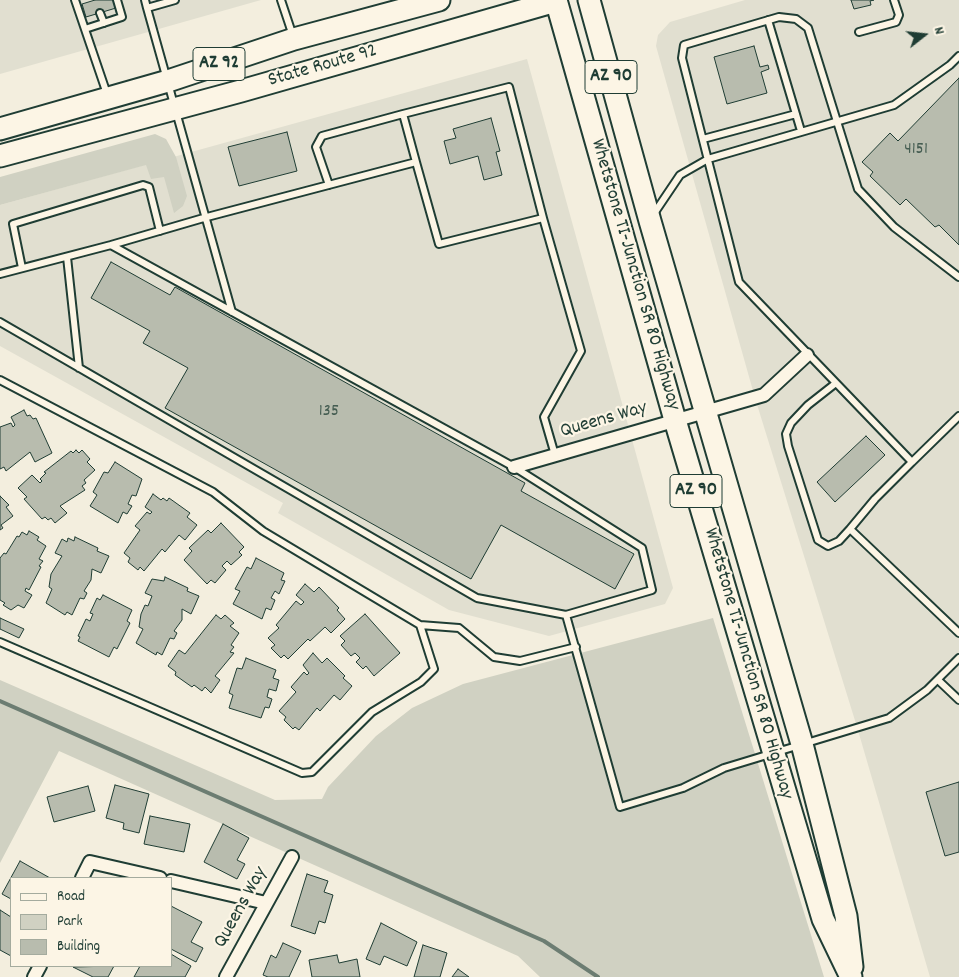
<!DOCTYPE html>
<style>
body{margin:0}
#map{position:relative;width:959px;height:977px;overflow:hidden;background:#f3eede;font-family:Dekko,sans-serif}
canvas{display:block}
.legend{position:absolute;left:10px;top:877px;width:162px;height:90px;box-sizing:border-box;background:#fcf5e5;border:1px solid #a4ab9e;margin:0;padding:6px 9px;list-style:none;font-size:15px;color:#1f3d34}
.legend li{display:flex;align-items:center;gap:10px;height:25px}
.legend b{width:25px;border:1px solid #a4ab9e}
.north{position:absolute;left:899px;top:10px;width:50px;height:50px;-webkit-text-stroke:4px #fcf5e5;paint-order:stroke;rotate:74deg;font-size:14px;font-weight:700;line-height:20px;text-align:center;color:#1f3d34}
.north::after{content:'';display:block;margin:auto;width:18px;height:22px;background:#1f3d34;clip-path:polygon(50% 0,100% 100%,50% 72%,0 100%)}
</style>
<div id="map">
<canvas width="959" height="977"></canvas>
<ul class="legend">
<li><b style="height:6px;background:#fcf5e5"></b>Road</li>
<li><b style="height:14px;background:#d0d1c2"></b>Park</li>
<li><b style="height:14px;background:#b8bcae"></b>Building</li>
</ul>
<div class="north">N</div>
</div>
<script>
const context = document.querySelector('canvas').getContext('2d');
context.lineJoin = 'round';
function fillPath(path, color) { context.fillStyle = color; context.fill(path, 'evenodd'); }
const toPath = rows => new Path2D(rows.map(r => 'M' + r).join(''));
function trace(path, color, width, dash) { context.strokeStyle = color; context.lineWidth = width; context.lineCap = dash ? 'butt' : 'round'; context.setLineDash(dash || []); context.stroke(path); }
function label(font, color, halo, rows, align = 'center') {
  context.font = font + ' Dekko,sans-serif'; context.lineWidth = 4.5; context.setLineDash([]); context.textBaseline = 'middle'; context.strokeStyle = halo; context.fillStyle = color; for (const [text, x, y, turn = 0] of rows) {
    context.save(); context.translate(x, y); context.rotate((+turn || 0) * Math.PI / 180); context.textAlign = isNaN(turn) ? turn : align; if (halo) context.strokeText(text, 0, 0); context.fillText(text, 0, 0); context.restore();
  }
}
fillPath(toPath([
 [0,0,261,0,0,74],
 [745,0,959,0,959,977,930,977,857,727,755,398,656,46,658,35,670,22],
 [527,59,673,588,665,604,549,636,449,610,278,513,283,503,0,346,0,205]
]), '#e1dfd0');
fillPath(toPath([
 [155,134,166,139,176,157,187,196,183,206,174,213,164,177,151,179,146,165,0,205,0,177],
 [713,618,824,977,540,977,518,956,59,751,0,863,0,680,275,800,322,799,328,787,376,736,412,708,463,684]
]), '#d0d1c2');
trace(toPath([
 [0,701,544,941,598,977]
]), '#6c7d72', 4);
const building = toPath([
 [95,0,114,0,116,8,86,17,82,4,95,0],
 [851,0,874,0,870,1,871,5,854,9,851,0],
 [754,46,760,67,768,65,769,69,761,72,767,93,727,104,714,57,754,46],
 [959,78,959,245,939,225,935,227,906,199,900,205,870,176,873,172,862,162,890,133,898,141,959,78],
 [491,118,500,151,496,152,502,175,484,180,478,156,450,164,444,141,456,138,453,129,491,118],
 [287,132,297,171,239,186,228,147,287,132],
 [111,262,170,295,175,287,525,483,521,491,634,554,615,589,501,525,471,579,165,408,188,368,143,343,150,331,91,298,111,262],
 [24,410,27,416,30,415,33,419,36,418,52,453,35,462,30,452,6,471,4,467,0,469,0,427,11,423,13,427,15,425,11,417,24,410],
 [866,436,885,455,835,502,817,482,866,436],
 [76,450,79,453,82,450,90,459,87,462,95,470,84,480,86,483,82,486,85,490,60,506,67,513,55,523,51,518,48,520,45,517,42,519,24,499,27,497,18,488,32,475,40,483,42,481,40,479,46,473,44,472,71,451,73,453,76,450],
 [115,462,142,479,136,496,132,495,128,504,132,506,127,514,123,512,118,523,90,506,97,495,93,492,104,472,108,473,115,462],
 [153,494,161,500,163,498,167,501,169,498,190,513,187,517,197,525,185,540,179,535,165,552,162,549,144,571,140,567,138,570,128,562,130,558,124,553,140,530,135,526,147,512,150,514,152,512,145,507,153,494],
 [0,496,9,505,6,507,13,516,1,525,3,528,0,530,0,496],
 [221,523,244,547,239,552,242,555,231,565,227,561,222,566,226,570,215,583,211,580,207,584,184,560,192,551,189,548,208,530,211,533,221,523],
 [29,531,39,537,37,540,46,546,39,559,43,561,39,566,41,567,29,590,26,588,25,591,32,595,24,608,18,605,11,610,3,605,5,603,0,600,0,558,4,553,6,554,17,536,19,537,22,532,27,535,29,531],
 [75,537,98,548,97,551,109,556,101,573,92,569,91,580,84,591,87,593,84,599,80,598,72,615,67,612,65,615,46,603,52,589,49,587,51,574,62,556,55,553,62,539,67,542,68,538,74,541,75,537],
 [256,558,284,573,281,580,285,581,279,594,275,591,271,598,275,600,271,610,266,608,262,619,233,604,240,591,235,589,247,567,251,569,256,558],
 [165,577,188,588,187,591,199,596,191,614,182,609,182,620,174,631,177,633,174,639,170,638,162,655,157,652,156,655,136,643,143,629,139,627,141,614,145,605,148,606,152,596,145,593,152,579,164,581,165,577],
 [305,584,314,592,319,587,339,608,337,610,345,619,331,633,325,627,310,641,308,639,288,659,284,655,281,658,271,648,275,645,268,638,279,628,276,625,296,601,301,605,304,602,296,595,305,584],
 [103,595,132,610,127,621,130,623,117,649,114,647,109,657,78,641,80,637,78,636,86,619,90,621,93,614,90,613,97,598,100,600,103,595],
 [365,614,400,653,374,676,366,666,363,669,356,662,360,658,355,653,351,656,341,645,345,641,340,636,365,614],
 [216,615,221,619,225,615,234,623,230,626,239,633,231,645,234,647,230,652,234,653,215,676,220,680,211,693,205,687,202,691,194,685,192,687,175,675,176,672,168,666,179,650,185,654,216,615],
 [0,618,24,629,19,638,0,629,0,618],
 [313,653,322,663,327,658,345,676,343,678,352,686,340,700,334,695,320,711,317,708,299,730,295,727,293,729,284,720,286,717,279,711,296,692,291,687,304,672,307,675,309,673,303,665,313,653],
 [246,658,276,670,273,678,279,680,276,691,269,689,267,697,272,699,269,708,265,707,261,718,229,708,233,695,229,693,237,668,242,669,246,658],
 [959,782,959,852,945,856,926,792,959,782],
 [115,785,149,794,139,833,123,829,124,823,106,818,115,785],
 [88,786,95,811,54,822,47,797,88,786],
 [150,816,190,824,184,852,144,844,150,816],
 [223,824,249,838,237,860,245,864,237,879,204,862,223,824],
 [20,861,50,878,11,878,11,899,2,894,20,861],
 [307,874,328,881,324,892,333,895,325,923,319,921,315,934,291,926,307,874],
 [171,906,202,922,191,942,203,948,196,962,171,949,171,906],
 [0,910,11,917,11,956,0,950,0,910],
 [381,923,417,942,407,966,384,956,380,965,366,959,381,923],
 [283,943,301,951,289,977,268,977,263,975,271,955,276,958,283,943],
 [423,945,447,953,440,977,414,977,423,945],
 [171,954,191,966,185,977,134,977,140,966,171,966,171,954],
 [337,955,339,963,357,959,360,977,312,977,309,960,337,955],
 [114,966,108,977,93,977,73,967,114,966],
 [458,969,469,977,452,977,458,969]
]);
fillPath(building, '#b8bcae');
trace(building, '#1f3d34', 1);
const service = toPath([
 [75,0,107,94],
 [145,0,147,8],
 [175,0,147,8,232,312],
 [281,0,293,36],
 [100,13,104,23],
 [768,20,801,131],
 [85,29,122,17,117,0],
 [859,32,896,22,899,15,894,0],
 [703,139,796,114],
 [416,162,403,114,509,87,543,218,581,351,544,417,555,455],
 [329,185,316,147,322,136,403,114],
 [653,215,680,175,708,159,894,105,950,65,959,56],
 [111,245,207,217,416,162,439,244,543,218],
 [67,257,79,368],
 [22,268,13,224,143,185,149,187,160,231],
 [0,274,111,245,514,467,642,548,652,590,566,615,620,807,683,788,724,768,889,718,927,690,959,658],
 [959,277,894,227,858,189,808,28,796,19,779,17,684,45,682,58,739,282,912,462,959,416],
 [0,322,477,598,566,615],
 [0,380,213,492,263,531,420,625,434,669,421,682,372,712,312,772,302,773,0,642],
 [836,383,808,405,791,423,786,434,788,446,818,540,828,546,839,541,850,529],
 [912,462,875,499,850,529,959,633],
 [420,625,459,628,494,657,520,661,576,647],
 [938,680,959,700]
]);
const minor = toPath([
 [514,467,764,395,807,355],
 [82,878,90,862,160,878],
 [171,881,266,903],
 [34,977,40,966],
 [226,977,292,857]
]);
const primary = toPath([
 [0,129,168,81,294,39,439,0],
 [0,156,241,91,556,1]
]);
const trunk = toPath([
 [556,0,675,420,823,919,851,977],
 [589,0,650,221,802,744,846,916,852,967]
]);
trace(service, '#1f3d34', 10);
trace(minor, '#1f3d34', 16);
trace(primary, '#1f3d34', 25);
trace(trunk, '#1f3d34', 25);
trace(service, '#fcf5e5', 6);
trace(minor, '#fcf5e5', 12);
trace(primary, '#fcf5e5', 21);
trace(trunk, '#fcf5e5', 21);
label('18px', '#455d52', null, [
 ["4151",916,151],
 ["135",329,413]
]);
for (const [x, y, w] of [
 [219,64,52],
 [611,77,52],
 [696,491,52]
]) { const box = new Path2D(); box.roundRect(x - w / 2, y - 16.5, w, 33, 4); context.fillStyle = '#fcf5e5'; context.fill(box); trace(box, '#1f3d34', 1); }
label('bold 19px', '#1f3d34', null, [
 ["AZ 92",219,64],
 ["AZ 90",611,77],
 ["AZ 90",696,491]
]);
label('20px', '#1f3d34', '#fcf5e5', [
 ["State Route 92",323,67,-16],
 ["Whetstone TI-Junction SR 80 Highway",634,275,74],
 ["Queens Way",604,421,-16],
 ["Whetstone TI-Junction SR 80 Highway",747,664,74],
 ["Queens Way",242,908,-61]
]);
</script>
